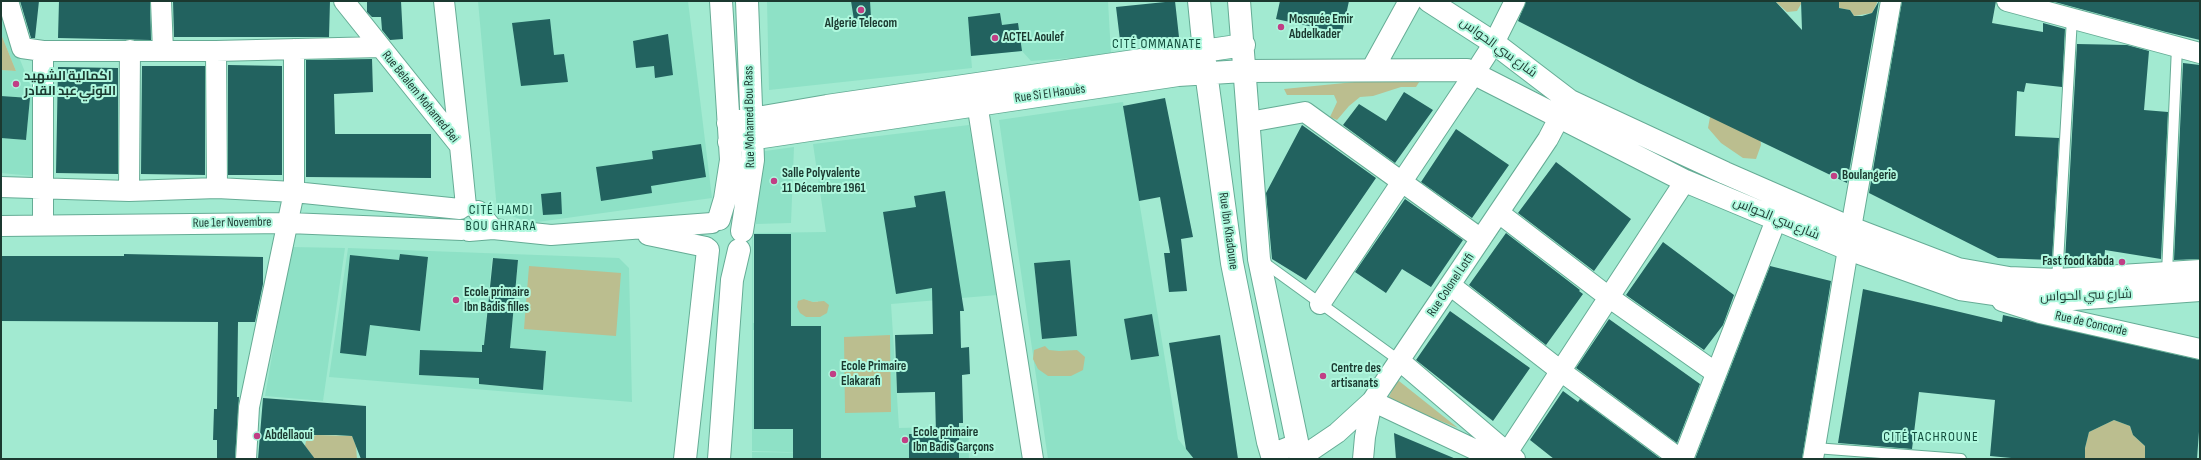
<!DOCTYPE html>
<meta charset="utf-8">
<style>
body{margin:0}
#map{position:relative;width:2201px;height:460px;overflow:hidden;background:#a2ead1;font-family:"Sofia Sans Condensed",sans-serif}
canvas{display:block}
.frame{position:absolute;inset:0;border:2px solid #1b3930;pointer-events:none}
</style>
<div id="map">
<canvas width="2201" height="460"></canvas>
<div class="frame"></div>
</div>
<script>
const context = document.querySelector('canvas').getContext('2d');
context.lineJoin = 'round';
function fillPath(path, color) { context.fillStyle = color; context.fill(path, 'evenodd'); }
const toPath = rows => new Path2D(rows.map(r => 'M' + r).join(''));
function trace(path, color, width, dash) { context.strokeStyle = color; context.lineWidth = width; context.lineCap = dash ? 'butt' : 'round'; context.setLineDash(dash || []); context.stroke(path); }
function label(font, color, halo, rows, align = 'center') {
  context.font = font + ' "Sofia Sans Condensed",Cairo,sans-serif'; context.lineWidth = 4; context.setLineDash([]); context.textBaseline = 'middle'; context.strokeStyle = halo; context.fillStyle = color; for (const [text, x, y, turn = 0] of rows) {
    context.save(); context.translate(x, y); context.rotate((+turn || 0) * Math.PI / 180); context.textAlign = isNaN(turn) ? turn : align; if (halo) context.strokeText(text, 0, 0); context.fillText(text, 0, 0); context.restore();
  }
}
fillPath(toPath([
 [478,1,688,1,712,198,530,223,497,210],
 [767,1,1108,1,1111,55,1031,61,1022,51,971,56,972,68,769,90],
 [1,13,36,99,33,176,1,173,1,138,26,140,30,98,1,96,1,70,16,71,1,34],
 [1123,102,1178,439,1194,459,1048,459,999,120],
 [1069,260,1077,336,1042,339,1034,263],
 [1152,314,1159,356,1132,360,1125,319],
 [969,125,997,295,891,304,899,428,968,426,969,459,752,459,752,452,822,453,752,451,752,233,826,232,813,144],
 [753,234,791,234,791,323,753,323],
 [804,299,813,302,818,301,820,317,812,316],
 [753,330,784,330,785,429,754,429],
 [794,147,791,223,756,224,756,214,752,214,756,162,765,151],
 [291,247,345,248,323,401,265,396],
 [348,248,619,258,629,268,632,402,329,377],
 [400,254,428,258,420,331,391,328],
 [350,255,377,258,366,356,340,352],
 [492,258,518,261,511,335,485,333],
 [482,345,546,351,543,390,479,384],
 [420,350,471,352,470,377,419,375]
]), '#8ee1c6');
fillPath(toPath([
 [1775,1,1801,1,1801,4,1797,11,1787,12],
 [1839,1,1877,1,1877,3,1872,13,1854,16,1850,10,1839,8],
 [1,34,16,71,1,70],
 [1421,79,1416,87,1401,87,1373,96,1360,97,1349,106,1337,120,1330,117,1337,102,1334,95,1287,95,1284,89,1375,80,1395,82],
 [1710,117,1759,123,1761,145,1756,159,1743,158,1721,143,1708,128],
 [529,266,621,273,616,336,524,329],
 [804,299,813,302,824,301,829,305,827,313,820,317,806,317,800,313,797,307,798,301],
 [890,335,891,412,845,413,844,337],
 [1045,346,1049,350,1059,351,1077,350,1085,357,1083,370,1071,376,1048,376,1038,369,1033,359,1034,350],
 [1399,381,1458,428,1390,401,1388,399,1396,382],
 [2114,420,2130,426,2133,435,2145,446,2145,459,2085,459,2085,448,2089,432],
 [317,435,352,436,356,446,357,459,310,459,312,455,305,446,306,441,309,437]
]), '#bbbe8f');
fillPath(toPath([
 [20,1,39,1,35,38,31,38],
 [59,1,150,1,151,40,58,38],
 [173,1,330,1,329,37,174,37],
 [367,1,401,1,403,39,390,40,382,30,381,17,372,17,367,12],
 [851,1,870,1,871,18,854,20],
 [1175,1,1179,37,1120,40,1116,7],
 [1280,1,1349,1,1342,33,1276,19],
 [1526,1,1775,1,1802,30,1801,1,1839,1,1839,8,1850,10,1854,16,1862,16,1872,13,1879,1,1847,183,1639,83,1518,21],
 [1902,1,1996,1,1992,23,2043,32,2043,23,2065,29,2062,87,2026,83,2024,92,2017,91,2015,136,2059,138,2052,260,1998,258,1869,193],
 [2051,1,2200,1,2200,40,2166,32],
 [1000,13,1002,25,1018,23,1022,51,971,56,968,17],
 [550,19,554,55,564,54,568,82,521,86,512,23],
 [668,34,673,75,655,78,654,66,636,68,633,41],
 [2077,44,2127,45,2149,51,2144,110,2168,112,2161,259,2105,250,2104,262,2065,261],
 [372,59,373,92,334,94,335,134,431,134,431,178,306,177,306,60],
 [2183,63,2200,65,2200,259,2174,260],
 [228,65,282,66,282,175,228,175],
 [142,66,205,66,205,175,141,174],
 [58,67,118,68,118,174,56,173],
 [1404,92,1433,110,1395,163,1343,125,1359,104,1386,121],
 [1,96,30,98,26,140,1,138],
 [1165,98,1193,237,1181,239,1187,291,1169,292,1164,253,1170,253,1160,197,1139,201,1123,106],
 [1302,125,1376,178,1306,280,1272,259,1266,193],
 [1456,129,1509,165,1472,218,1421,182],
 [701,144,706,177,651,186,652,193,601,201,596,167,653,159,652,151],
 [1556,162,1631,219,1594,271,1518,213],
 [945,191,964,311,960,311,961,348,969,347,970,374,962,375,963,423,959,423,959,459,909,459,909,434,936,434,935,392,897,393,895,335,933,334,932,288,896,294,883,212,916,207,914,196],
 [561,192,562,214,543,215,541,194],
 [1405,199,1463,240,1431,287,1402,269,1386,293,1355,272],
 [1506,233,1580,290,1579,291,1583,294,1546,345,1469,285],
 [754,234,791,234,791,326,821,326,821,459,793,459,793,429,754,429],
 [1663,242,1734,295,1723,325,1704,350,1626,295],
 [124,254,263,257,263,284,255,322,238,322,237,397,239,397,235,459,217,459,217,440,213,440,214,409,217,409,218,322,1,321,1,256,124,256],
 [400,254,428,257,420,331,370,325,366,356,340,353,350,255,399,260],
 [493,258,518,260,510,348,546,351,543,390,479,384,479,378,419,375,420,350,482,352,482,345,484,345],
 [1070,260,1077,336,1042,339,1034,263],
 [1770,266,1831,281,1802,459,1695,459],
 [1863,289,2002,322,2003,315,2200,360,2200,418,2197,459,2145,459,2145,446,2133,435,2130,426,2114,420,2089,432,2085,448,2085,459,2022,459,1990,456,1995,400,1919,392,1912,449,1838,443],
 [1450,311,1530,368,1493,421,1416,360],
 [1152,314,1159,356,1131,360,1124,319],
 [1609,319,1700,384,1677,443,1576,368],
 [1220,335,1238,459,1194,459,1186,449,1169,343],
 [1563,391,1578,402,1580,399,1661,459,1554,459,1530,440],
 [263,398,366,406,366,459,361,459,352,436,336,435,297,435,315,459,258,459],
 [1394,433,1456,459,1396,459]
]), '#22625f');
const service = toPath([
 [1262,261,1400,361],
 [2167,273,2177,47],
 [2057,280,2072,18],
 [1815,448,1961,459]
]);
const minor = toPath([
 [8,1,22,48,43,51],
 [161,1,163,51],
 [344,1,460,146,466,206],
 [444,1,460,146],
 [2007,1,2200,53],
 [216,51,217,188],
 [975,90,1033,459],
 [1249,122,1305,112,1481,239],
 [1,187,129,191,217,188,294,192,460,209],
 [129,191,130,50],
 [478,211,493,229],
 [1499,213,1610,298,1716,373],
 [43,225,43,51,216,51,380,47],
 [1,226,288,223,462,230],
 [1851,228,1891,1],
 [469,231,493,229,551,235,712,223],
 [648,235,706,247],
 [1450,285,1562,372,1680,459],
 [2002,301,2040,313,2200,349],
 [1320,304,1474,74,1494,43,1515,1],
 [1400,361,1515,459],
 [1372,401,1495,459],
 [1303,456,1337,433,1372,401],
 [246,459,249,407,294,192,294,49],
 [1274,459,1279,451,1289,447,1299,451,1304,459],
 [1363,459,1365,437,1372,401,1548,139,1559,118],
 [1503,459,1685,181],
 [1683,459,1776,220],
 [1813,459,1848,249]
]);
const tertiary = toPath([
 [1199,1,1206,72,1232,263,1268,442,1273,459],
 [1239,1,1259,259,1299,451],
 [1429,1,1494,43,1570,101,1725,173,1851,228,1958,269,2009,278,2057,280,2200,271],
 [1372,70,1410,1],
 [728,123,827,106,1244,45],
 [729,142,1178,75,1244,71,1467,70,1685,181,1848,249,1960,289,2022,298,2073,299,2200,290],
 [719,219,725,199,731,160,721,1],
 [742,231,753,160,747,1],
 [685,459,708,250],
 [719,459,732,280,739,250]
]);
trace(service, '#65ac95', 12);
trace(minor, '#65ac95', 22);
trace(tertiary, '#65ac95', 24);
trace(service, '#fff', 10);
trace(minor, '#fff', 20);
trace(tertiary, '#fff', 22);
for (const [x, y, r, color] of [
 [861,10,4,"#c13e85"],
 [1281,27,4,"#c13e85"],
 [995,38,4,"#c13e85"],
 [16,84,4,"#c13e85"],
 [1834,176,4,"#c13e85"],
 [774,181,4,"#c13e85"],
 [2122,262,4,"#c13e85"],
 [456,300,4,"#c13e85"],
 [833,374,4,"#c13e85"],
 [1323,376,4,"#c13e85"],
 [257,436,4,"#c13e85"],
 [905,440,4,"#c13e85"]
]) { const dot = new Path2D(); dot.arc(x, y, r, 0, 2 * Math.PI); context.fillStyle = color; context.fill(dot); trace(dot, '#aff8de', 1.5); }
label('bold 13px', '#1b3930', '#aff8de', [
 ["Mosquée Emir",1289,20],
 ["Abdelkader",1289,35],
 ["Algerie Telecom",861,24,"center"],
 ["ACTEL Aoulef",1003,38],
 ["اكمالية الشهيد",24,77],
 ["النوني عبد القادر",24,92],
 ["Salle Polyvalente",782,174],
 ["11 Décembre 1961",782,189],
 ["Boulangerie",1842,176],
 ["Fast food kabda",2114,262,"right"],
 ["Ecole primaire",464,293],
 ["Ibn Badis filles",464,308],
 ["Ecole Primaire",841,367],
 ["Elakarafi",841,382],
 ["Centre des",1331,369],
 ["artisanats",1331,384],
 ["Ecole primaire",913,433],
 ["Ibn Badis Garçons",913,448],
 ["Abdellaoui",265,436]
], 'left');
label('13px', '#1b3930', '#aff8de', [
 ["شارع سي الحواس",1498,48,36],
 ["Rue Si El Haouès",1050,94,-8],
 ["Rue Belalem Mohamed Bei",420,97,51],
 ["Rue Mohamed Bou Rass",750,117,-91],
 ["شارع سي الحواس",1776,219,22],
 ["Rue 1er Novembre",232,223,-1],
 ["Rue Ibn Khadoune",1228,231,82],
 ["Rue Colonel Lotfi",1451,285,-56],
 ["شارع سي الحواس",2086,296,-2],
 ["Rue de Concorde",2091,324,13]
]);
context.letterSpacing = '1px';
label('14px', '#134d3d', '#aff8de', [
 ["CITÉ OMMANATE",1157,44],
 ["CITÉ HAMDI",501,210],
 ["BOU GHRARA",501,226],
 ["CITÉ TACHROUNE",1931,437]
]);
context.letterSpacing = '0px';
</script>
